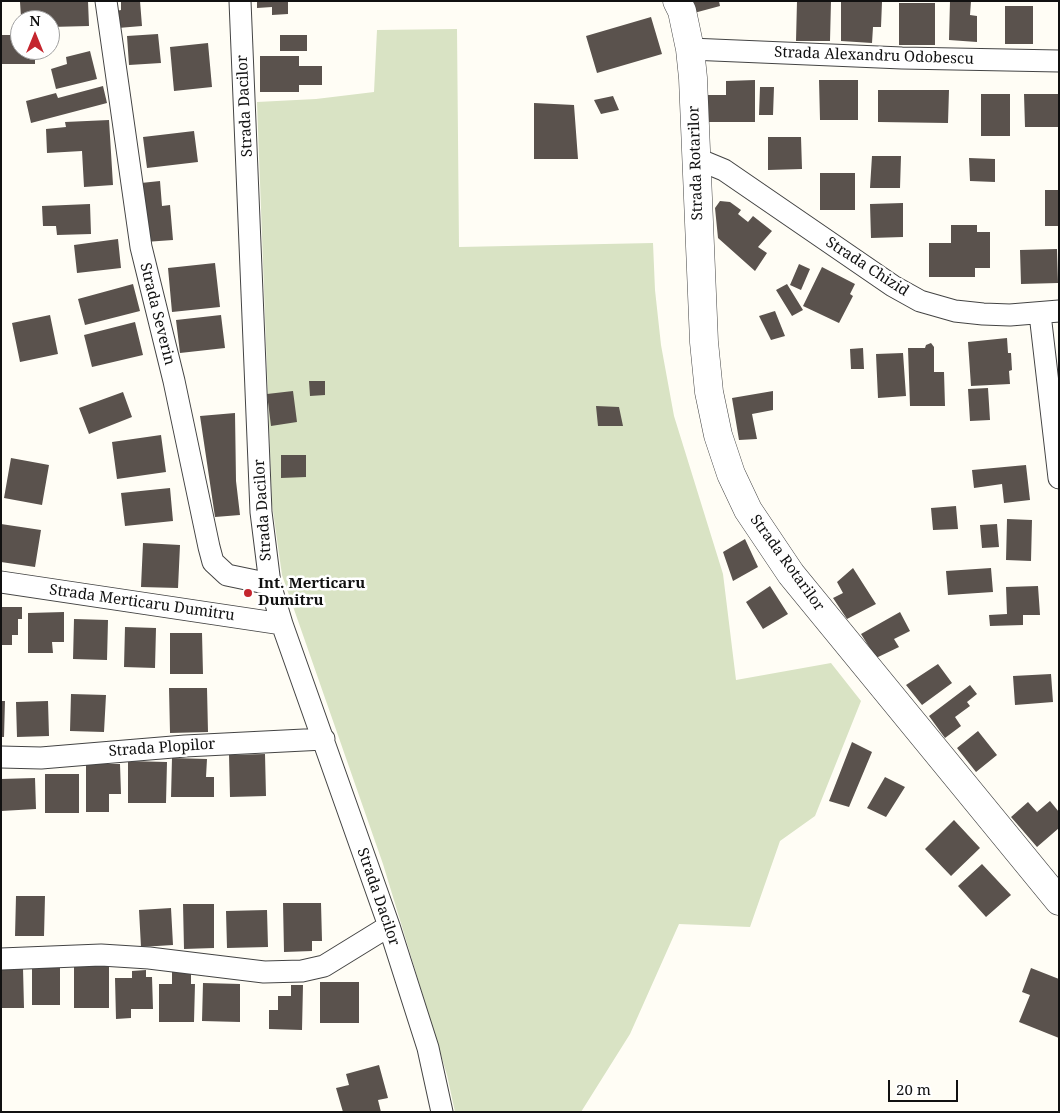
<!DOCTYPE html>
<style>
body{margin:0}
#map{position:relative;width:1060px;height:1113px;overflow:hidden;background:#fffdf5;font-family:"Noto Serif",serif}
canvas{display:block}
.frame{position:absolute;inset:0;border:2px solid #111;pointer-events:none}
.north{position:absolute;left:10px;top:10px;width:50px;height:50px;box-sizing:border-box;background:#fff;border:1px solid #a0a0a0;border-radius:50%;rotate:0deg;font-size:14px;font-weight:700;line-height:20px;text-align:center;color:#111}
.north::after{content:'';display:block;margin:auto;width:18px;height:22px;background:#c4262e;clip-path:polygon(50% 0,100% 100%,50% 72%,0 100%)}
.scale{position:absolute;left:888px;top:1080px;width:70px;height:22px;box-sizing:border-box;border:2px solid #111;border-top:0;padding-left:6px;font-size:15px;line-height:18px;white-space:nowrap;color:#111;-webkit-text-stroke:4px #fff;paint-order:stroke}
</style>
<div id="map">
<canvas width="1060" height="1113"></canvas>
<div class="frame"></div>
<div class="north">N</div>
<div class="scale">20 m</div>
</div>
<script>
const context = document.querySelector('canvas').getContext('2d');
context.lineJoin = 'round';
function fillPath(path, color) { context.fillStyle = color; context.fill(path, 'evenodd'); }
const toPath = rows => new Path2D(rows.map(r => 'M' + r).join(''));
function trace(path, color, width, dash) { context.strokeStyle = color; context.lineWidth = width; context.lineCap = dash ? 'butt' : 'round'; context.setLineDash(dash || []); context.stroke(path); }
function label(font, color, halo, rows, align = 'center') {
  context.font = font + ' "Noto Serif",serif'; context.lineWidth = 5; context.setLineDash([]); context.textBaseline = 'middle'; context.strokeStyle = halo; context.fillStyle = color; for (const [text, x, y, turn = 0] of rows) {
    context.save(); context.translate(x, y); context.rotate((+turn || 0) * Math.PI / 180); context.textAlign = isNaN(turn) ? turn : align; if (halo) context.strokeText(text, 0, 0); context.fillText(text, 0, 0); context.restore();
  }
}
fillPath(toPath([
 [457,29,459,247,653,243,655,290,661,345,674,416,723,574,736,680,831,663,861,701,815,816,780,841,750,927,679,924,630,1034,581,1112,455,1112,447,1075,383,864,282,575,272,504,257,102,316,99,374,92,377,30]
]), '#d9e3c4');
fillPath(toPath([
 [88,1,89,26,50,27,50,20,43,20,43,16,21,17,20,2],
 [121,1,140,1,142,26,118,28,116,11,121,10],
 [257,1,288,1,288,14,272,15,272,7,257,8],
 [691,1,719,1,720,6,694,13],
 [797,1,831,1,830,41,796,41],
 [841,1,882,2,881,27,873,27,872,43,841,41],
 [950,1,971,1,970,15,977,16,977,42,949,40],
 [899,3,935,3,935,45,899,45],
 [1005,6,1033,6,1033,44,1005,44],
 [651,17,662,54,597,73,586,36],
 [158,34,161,63,129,65,127,36],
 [1,35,20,35,20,50,35,50,35,64,1,64],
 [280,35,307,35,307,51,280,51],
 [208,43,212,87,174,91,170,47],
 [90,51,97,79,56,89,51,69,67,64,66,57],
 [260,56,299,56,299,66,322,66,322,85,299,85,299,92,260,92],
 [755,80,755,122,708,122,708,95,726,95,726,81],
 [819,80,858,80,858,120,820,120],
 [103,86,107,103,31,123,26,101,56,93,58,98],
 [760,87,774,87,773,115,759,115],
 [878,90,949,90,948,123,878,122],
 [981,94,1010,94,1010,136,981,136],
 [1024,94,1059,94,1059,127,1025,127],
 [613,96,619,110,601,114,594,100],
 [534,103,574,105,578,159,534,159],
 [109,120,113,185,84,187,82,151,47,153,46,129,66,127,65,122],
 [194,131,198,162,147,168,143,137],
 [768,137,801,137,802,169,768,170],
 [872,156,901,156,900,188,870,188],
 [969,158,995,159,995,182,970,181],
 [820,173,855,173,855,210,820,210],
 [160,181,162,206,170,205,173,240,145,242,141,183],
 [1045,190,1059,190,1059,226,1045,226],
 [720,201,730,202,741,210,738,214,748,222,753,216,772,231,758,247,767,253,755,271,718,238,715,208],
 [903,203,903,237,871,238,870,204],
 [90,204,91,234,57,235,56,226,43,226,42,206],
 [951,225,977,225,977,232,990,232,990,268,975,268,975,277,929,277,929,243,951,243],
 [118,239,121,268,77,273,74,245],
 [1057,249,1058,283,1021,284,1020,250],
 [215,263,220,307,172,312,168,268],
 [799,264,810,269,801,290,790,285],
 [822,267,855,284,850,294,853,296,839,323,803,306],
 [133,284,140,311,85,325,78,299],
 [787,284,803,310,792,316,776,290],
 [775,311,785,336,771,340,759,316],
 [50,315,58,354,20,362,12,323],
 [221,315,225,348,180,353,176,320],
 [135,322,143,355,92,367,84,335],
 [1007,338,1008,353,1011,353,1012,370,1009,371,1010,384,971,386,968,342],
 [931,343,934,347,934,372,944,372,945,406,910,406,908,348,925,348,926,345],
 [863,348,864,369,851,369,850,349],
 [903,353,906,396,878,398,876,354],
 [309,381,325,381,325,395,310,396],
 [988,388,990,420,970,421,968,389],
 [293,391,297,422,271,426,267,394],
 [773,391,773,410,752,414,757,439,739,440,732,398],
 [123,392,132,417,89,434,79,408],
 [596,406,619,407,623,426,598,426],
 [235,413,236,481,240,515,215,517,200,416],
 [161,435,166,472,117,479,112,442],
 [281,455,306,455,306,477,281,478],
 [11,458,49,465,42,505,4,498],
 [1026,465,1030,500,1004,503,1002,484,974,488,972,470],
 [170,488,173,521,125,526,121,493],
 [956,506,958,529,933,530,931,508],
 [1007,519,1032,520,1031,561,1006,560],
 [1,524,41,530,35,567,1,562],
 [997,524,999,547,982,548,980,525],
 [745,539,758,567,733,581,723,552],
 [143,543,180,545,178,588,141,587],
 [853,568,876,604,847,619,833,598,843,593,837,582],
 [991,568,993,592,948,595,946,571],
 [770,586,788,614,763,629,746,602],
 [1038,586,1040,615,1023,615,1023,625,990,626,989,615,1007,614,1006,587],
 [1,607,22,607,22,619,18,619,18,635,12,635,12,645,1,645],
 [64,612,64,642,52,642,53,653,28,653,28,613],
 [900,612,910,631,894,639,899,647,876,658,861,634],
 [74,619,108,620,107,660,73,659],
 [125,627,156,628,155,668,124,667],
 [170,633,202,633,203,674,170,674],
 [938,664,952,683,922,705,906,685],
 [1051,674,1053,702,1015,705,1013,676],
 [970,685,977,694,967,702,970,706,955,717,961,726,945,738,929,716],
 [169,688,207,688,208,732,170,733],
 [71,694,106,695,104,732,70,731],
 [1,701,5,701,4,737,1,737],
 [48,701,49,736,17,737,16,702],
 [978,731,997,755,976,772,957,748],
 [852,742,872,752,849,807,829,801],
 [265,754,266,796,230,797,229,755],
 [172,758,207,759,206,777,214,777,214,797,171,797],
 [128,761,167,762,166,803,128,803],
 [86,764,120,764,121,794,109,794,109,812,86,812],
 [45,774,79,774,79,813,45,813],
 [885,777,905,787,886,817,867,808],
 [35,778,36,809,1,811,1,779],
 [1050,801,1059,812,1059,828,1037,847,1011,817,1028,802,1037,812],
 [954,820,980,848,951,876,925,849],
 [982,864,1011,895,986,917,958,886],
 [16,896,45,896,44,936,15,936],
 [283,903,321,903,322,941,312,941,312,951,284,952],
 [183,904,214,904,214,948,184,949],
 [171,908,173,945,141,947,139,910],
 [267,910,268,947,227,948,226,911],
 [60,965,60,1005,32,1005,32,966],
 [74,966,109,966,109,1008,74,1008],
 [23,968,24,1008,1,1008,1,969],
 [1031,968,1059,979,1059,1038,1019,1022,1030,995,1022,992],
 [146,970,146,977,152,977,153,1009,131,1009,131,1018,116,1019,115,978,132,978,132,971],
 [172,971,191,971,191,984,195,984,194,1022,159,1022,159,984,172,984],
 [320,982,359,982,359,1023,320,1023],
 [203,983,240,984,240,1022,202,1021],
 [291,985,303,985,302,1030,269,1029,269,1010,278,1010,278,996,291,996],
 [379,1065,388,1098,378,1100,381,1112,343,1112,336,1088,349,1085,346,1074]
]), '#5a524d');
const minor = toPath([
 [106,1,141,247,174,381,209,547,213,562,227,575,270,584],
 [240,1,261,512,270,584,282,624,389,926,428,1048,442,1112],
 [690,49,902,58,1059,61],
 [695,158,724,170,893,286,920,301,955,311,983,314,1010,315,1059,311],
 [1040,314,1059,478],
 [1,582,282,624],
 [1,757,41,758,185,746,324,739],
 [1,959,101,955,149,958,264,972,302,971,324,966,389,926]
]);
const tertiary = toPath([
 [677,1,682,11,690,49,693,78,704,342,709,392,718,435,731,474,748,510,791,574,1059,901]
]);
trace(minor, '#444', 23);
trace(tertiary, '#444', 29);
trace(minor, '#fff', 21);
trace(tertiary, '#fff', 28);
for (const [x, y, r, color] of [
 [248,593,5,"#c4262e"]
]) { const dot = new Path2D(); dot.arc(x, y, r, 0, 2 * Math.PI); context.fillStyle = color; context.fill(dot); trace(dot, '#fff', 2); }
label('15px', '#111', '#fff', [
 ["Strada Alexandru Odobescu",874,56,2],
 ["Strada Dacilor",245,106,-93],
 ["Strada Rotarilor",696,163,-92],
 ["Strada Chizid",867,267,33],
 ["Strada Severin",157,314,76],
 ["Strada Dacilor",263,510,-94],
 ["Strada Rotarilor",787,563,54],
 ["Strada Merticaru Dumitru",142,603,8],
 ["Strada Plopilor",162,748,-4],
 ["Strada Dacilor",378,897,71]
]);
label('bold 15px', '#111', '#fff', [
 ["Int. Merticaru",258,584],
 ["Dumitru",258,601]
], 'left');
</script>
